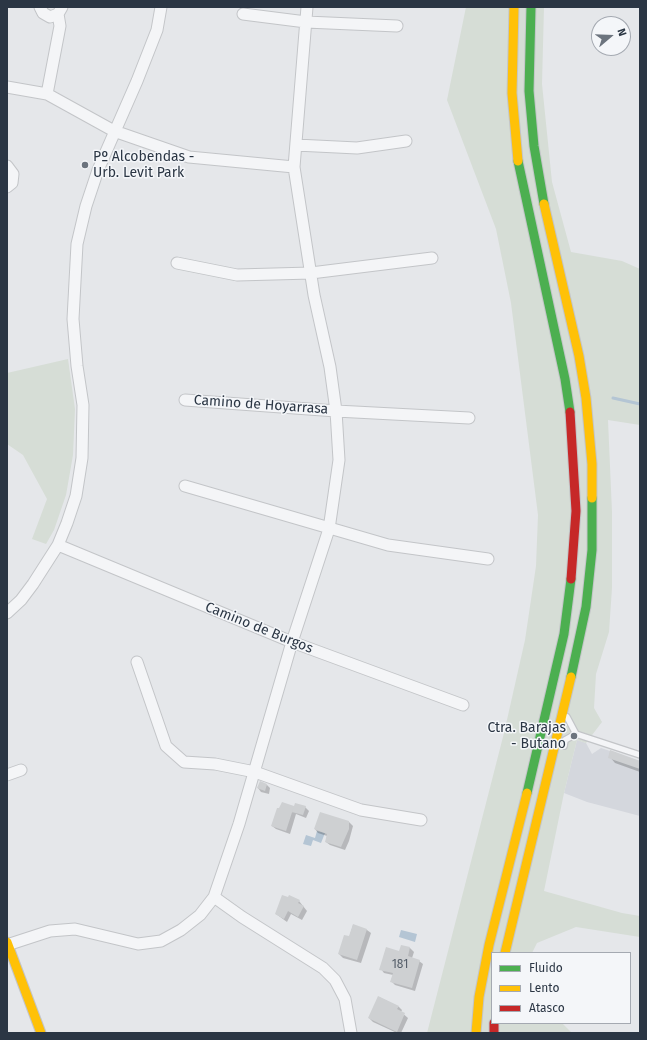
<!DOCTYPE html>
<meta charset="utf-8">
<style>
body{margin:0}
#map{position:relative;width:647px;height:1040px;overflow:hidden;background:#e5e7ea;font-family:"Fira Sans",sans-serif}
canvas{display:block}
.frame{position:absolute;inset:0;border:8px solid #2b3644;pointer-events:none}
.legend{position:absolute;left:491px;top:952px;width:140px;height:72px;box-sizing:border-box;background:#f4f6f9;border:1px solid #a4a9b1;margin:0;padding:5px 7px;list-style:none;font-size:12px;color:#2b3644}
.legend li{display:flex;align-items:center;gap:8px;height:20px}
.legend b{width:20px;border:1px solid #a4a9b1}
.north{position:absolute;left:591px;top:16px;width:40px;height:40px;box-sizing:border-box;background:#f4f6f9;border:1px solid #a4a9b1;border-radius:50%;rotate:71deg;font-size:11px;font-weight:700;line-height:16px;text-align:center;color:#2b3644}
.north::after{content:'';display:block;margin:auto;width:14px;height:18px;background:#6c747e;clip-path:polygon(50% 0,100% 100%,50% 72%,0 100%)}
</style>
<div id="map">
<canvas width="647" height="1040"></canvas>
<div class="frame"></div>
<ul class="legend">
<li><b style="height:5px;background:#4caf50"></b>Fluido</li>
<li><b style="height:5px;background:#ffc107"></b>Lento</li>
<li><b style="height:5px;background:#c62828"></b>Atasco</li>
</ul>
<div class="north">N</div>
</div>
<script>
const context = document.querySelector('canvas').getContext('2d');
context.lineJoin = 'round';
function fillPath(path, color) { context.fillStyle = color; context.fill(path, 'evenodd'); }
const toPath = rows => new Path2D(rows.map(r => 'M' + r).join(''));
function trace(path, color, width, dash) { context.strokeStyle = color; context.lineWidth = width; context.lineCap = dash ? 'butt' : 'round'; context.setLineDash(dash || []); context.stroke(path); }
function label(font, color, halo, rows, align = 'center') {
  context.font = font + ' "Fira Sans",sans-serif'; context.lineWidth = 3; context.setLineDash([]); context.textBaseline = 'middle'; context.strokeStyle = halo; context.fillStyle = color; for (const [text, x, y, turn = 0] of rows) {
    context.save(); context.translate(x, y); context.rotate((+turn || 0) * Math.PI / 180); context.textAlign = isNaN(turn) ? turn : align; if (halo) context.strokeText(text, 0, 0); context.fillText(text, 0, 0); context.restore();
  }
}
fillPath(toPath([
 [577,740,586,743,592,754,601,748,640,761,640,816,587,802,564,793]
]), '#d4d7dd');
fillPath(toPath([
 [466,7,544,7,542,84,552,182,571,252,622,261,640,269,640,425,608,420,612,512,612,588,609,632,596,674,594,708,602,722,586,743,577,740,564,793,544,891,622,913,640,916,640,937,576,927,537,943,532,953,492,953,492,1023,562,1023,572,1033,427,1033,504,733,525,640,536,566,538,515,511,303,496,229,447,100],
 [68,359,75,409,73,455,66,495,54,530,46,544,32,539,47,499,23,455,7,444,7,373]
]), '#d6ddd6');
fillPath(toPath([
 [317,831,325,833,321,843,313,840,311,846,303,844,306,835,315,838],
 [401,930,417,934,415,942,399,937]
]), '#b4c5d4');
fillPath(toPath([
 [610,757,640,762,640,772,615,763],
 [267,785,270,788,269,794,261,792,258,788],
 [293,806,305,807,309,811,306,818,296,814,290,834,276,829,272,826],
 [349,822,353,826,349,841,345,850,330,845,326,842,327,836,318,833,315,829],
 [288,899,299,901,307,911,302,920,291,914,287,922,276,914],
 [353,925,367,930,371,933,361,963,343,958,339,954,349,938],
 [402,946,410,948,414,952,412,958,419,961,423,964,415,991,395,985,391,981,393,975,384,973,381,969,400,952],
 [379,997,399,1007,402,1010,401,1012,408,1018,401,1033,397,1033,373,1022,369,1018]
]), '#0003');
trace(toPath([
 [613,398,640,404]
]), '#b4c5d4', 3);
fillPath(toPath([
 [610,750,640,761,640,769,608,758],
 [260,781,267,784,265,791,257,788],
 [282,802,294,806,286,831,271,826,277,808,279,808],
 [295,803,306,806,303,815,292,812],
 [320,812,349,821,349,829,341,847,325,842,327,834,314,829],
 [282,895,288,897,289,895,300,900,298,903,304,906,298,917,288,911,284,919,275,914],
 [353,924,367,929,357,960,338,954,344,935,349,936],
 [401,945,410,947,408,956,420,960,412,988,390,982,393,973,379,970,386,947,399,951],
 [378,996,399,1006,397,1009,405,1013,397,1032,368,1018]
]), '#ced0d2');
const lane = toPath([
 [567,717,576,734],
 [564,746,565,740,576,734,640,755]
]);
const street = toPath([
 [40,7,43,13,50,17,58,14,62,7],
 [243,14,306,22,397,26],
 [7,87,47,94,114,131,189,157,294,167],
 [47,94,60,26,58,14],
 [296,145,357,148,406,141],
 [7,166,13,174,12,183,7,187],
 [177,263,237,275,311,273,432,258],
 [185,400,336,411,469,418],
 [185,486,388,545,488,559],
 [58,545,292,642,463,705],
 [7,613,21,600,33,584,58,545,67,523,76,496,82,458,83,405,77,366,73,319,77,244,86,206,98,170,137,81,157,30,161,7],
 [137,662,166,746,184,762,215,764,255,772,361,810,421,820],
 [7,775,21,770],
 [214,897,242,917,323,968,335,980,345,999,351,1033],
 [7,945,50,931,75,929,138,944,161,941,181,930,200,915,214,897,239,824,292,642,329,529,339,460,336,411,330,367,314,295,294,167,307,7]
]);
const fast = toPath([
 [531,7,529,91,534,146,544,204],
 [518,161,565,379,570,412],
 [571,677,586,607,592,550,592,498],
 [527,793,564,634,571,579]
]);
const slow = toPath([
 [514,7,512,93,518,161],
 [544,204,579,356,586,398,592,464,592,498],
 [7,942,41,1033],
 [505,953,571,677],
 [476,1033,479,997,489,945,527,793]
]);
const jam = toPath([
 [570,412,576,511,571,579],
 [494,1023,494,1033]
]);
trace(lane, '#c3c5c8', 8);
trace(street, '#c3c5c8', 13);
trace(fast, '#c3c5c8', 11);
trace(slow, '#c3c5c8', 11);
trace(jam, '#c3c5c8', 11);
trace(lane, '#f4f5f7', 5.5);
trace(street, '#f4f5f7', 11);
trace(fast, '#4caf50', 9);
trace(slow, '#ffc107', 9);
trace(jam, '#c62828', 9);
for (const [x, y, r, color] of [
 [85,165,4,"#6c747e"],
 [574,736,4,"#6c747e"]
]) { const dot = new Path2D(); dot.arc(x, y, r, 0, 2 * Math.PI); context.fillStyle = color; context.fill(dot); trace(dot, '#f4f6f9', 1.5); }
label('12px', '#545d68', null, [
 ["181",400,965]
]);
label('14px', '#2b3644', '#f4f6f9', [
 ["Pº Alcobendas -",93,157],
 ["Urb. Levit Park",93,173],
 ["Ctra. Barajas",566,728,"right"],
 ["- Butano",566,744,"right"]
], 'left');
label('14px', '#2b3644', '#f4f6f9', [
 ["Camino de Hoyarrasa",261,405,4],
 ["Camino de Burgos",259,628,22]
]);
</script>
